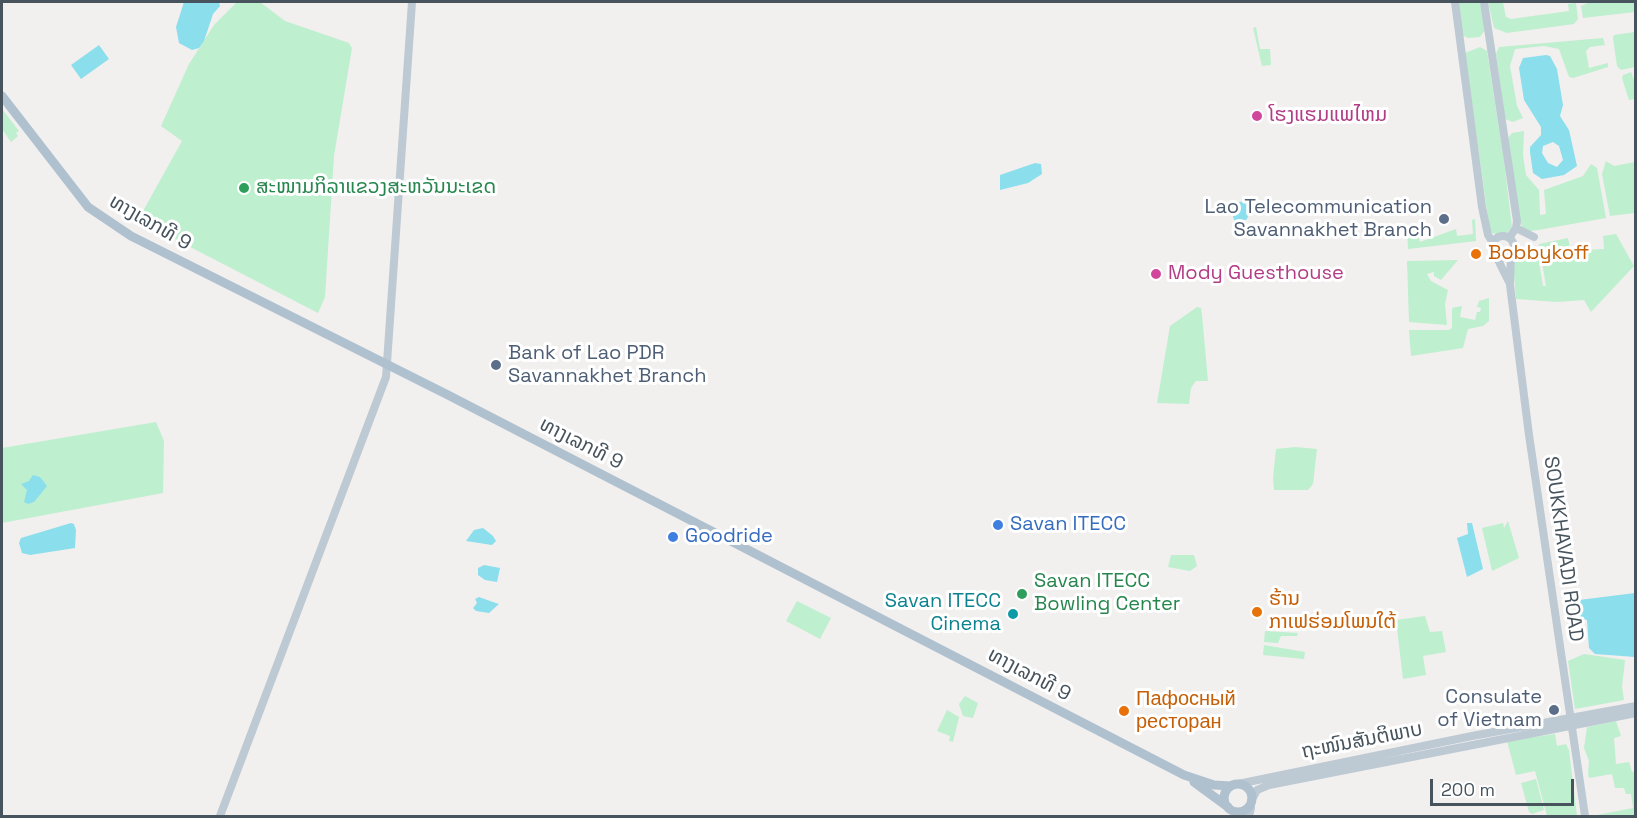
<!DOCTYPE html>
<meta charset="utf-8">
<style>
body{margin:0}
#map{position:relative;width:1637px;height:818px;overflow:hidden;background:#f2efef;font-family:"Space Grotesk",sans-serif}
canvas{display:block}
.frame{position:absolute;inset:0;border:3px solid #47545d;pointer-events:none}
.scale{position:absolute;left:1430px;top:779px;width:144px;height:27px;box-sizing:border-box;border:3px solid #47545d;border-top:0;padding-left:8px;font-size:18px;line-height:21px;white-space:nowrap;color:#47545d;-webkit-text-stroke:4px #fff;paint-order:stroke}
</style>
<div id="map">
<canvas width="1637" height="818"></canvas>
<div class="frame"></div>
<div class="scale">200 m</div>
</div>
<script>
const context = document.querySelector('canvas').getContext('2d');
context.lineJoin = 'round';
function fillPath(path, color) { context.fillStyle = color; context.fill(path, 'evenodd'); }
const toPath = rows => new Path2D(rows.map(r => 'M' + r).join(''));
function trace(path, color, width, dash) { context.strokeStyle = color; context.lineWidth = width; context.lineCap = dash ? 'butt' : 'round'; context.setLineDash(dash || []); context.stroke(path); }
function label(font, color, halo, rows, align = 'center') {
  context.font = font + ' "Space Grotesk","Noto Sans Lao",sans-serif'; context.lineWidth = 6; context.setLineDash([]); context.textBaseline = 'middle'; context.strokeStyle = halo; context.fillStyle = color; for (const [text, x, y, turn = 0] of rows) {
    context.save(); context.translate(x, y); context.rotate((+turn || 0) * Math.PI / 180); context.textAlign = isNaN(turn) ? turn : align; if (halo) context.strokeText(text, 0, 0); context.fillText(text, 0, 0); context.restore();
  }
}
fillPath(toPath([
 [237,2,260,2,285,21,349,43,352,48,334,156,325,297,318,313,138,220,182,141,161,126,189,64,214,25],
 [1457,2,1482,2,1485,30,1480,37,1468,38,1462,35],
 [1488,2,1503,3,1506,17,1511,19,1569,11,1568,4,1576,3,1578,19,1574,24,1507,33,1494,28],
 [1590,2,1635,2,1635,12,1583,18,1581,6],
 [1256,27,1260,49,1270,49,1271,65,1262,66,1253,28],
 [1635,32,1635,67,1621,70,1617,66,1613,38,1614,35],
 [1603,38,1605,45,1590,47,1586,51,1589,68,1608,63,1608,67,1573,78,1569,77,1559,49,1544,46,1515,49,1510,66,1517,106,1523,118,1513,122,1505,119,1496,54,1499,47],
 [1480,47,1487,51,1504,161,1512,227,1505,235,1490,233,1465,53],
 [1631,72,1635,82,1635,99,1629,100,1622,78,1623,75],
 [2,109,19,131,16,133,18,136,11,142,2,129],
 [1524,131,1523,155,1526,175,1539,190,1540,215,1546,214,1544,190,1583,176,1591,164,1597,168,1606,218,1538,230,1529,231,1523,228,1520,222,1508,138,1512,133],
 [1606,161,1614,166,1635,162,1635,213,1610,216,1602,174],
 [1475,219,1476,241,1408,249,1407,226,1417,225,1420,242,1456,229,1457,236,1473,234,1472,220],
 [1616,234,1634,266,1591,312,1584,300,1557,302,1516,299,1513,263,1517,254,1537,250,1543,286,1546,286,1539,244,1568,238,1572,258,1584,256,1586,250,1604,249,1603,236],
 [1458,260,1441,280,1434,276,1434,272,1427,274,1431,281,1448,290,1445,304,1447,325,1409,322,1407,261],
 [1489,298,1489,321,1483,326,1468,329,1463,348,1411,356,1409,330,1449,330,1452,328,1452,308,1462,306,1460,317,1475,320,1477,312,1480,312,1481,308,1477,307,1479,301],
 [1197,307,1201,308,1202,315,1208,381,1196,381,1191,388,1189,404,1157,403,1170,326],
 [156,422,164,441,163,493,2,523,2,448],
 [1295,447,1317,449,1313,484,1308,490,1274,490,1273,478,1276,449],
 [1508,521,1519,558,1492,571,1482,528,1503,523,1504,528],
 [1171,555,1194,555,1197,566,1190,571,1168,567],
 [797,601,831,618,820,639,786,621],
 [1425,616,1430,632,1442,631,1446,652,1423,656,1426,675,1403,679,1396,620],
 [1265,631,1298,633,1297,636,1281,636,1278,643,1264,642],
 [1264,645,1305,652,1304,659,1263,655],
 [1584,654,1625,660,1622,687,1624,700,1575,709,1568,661],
 [965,696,978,703,973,718,963,716,959,704],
 [947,710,959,717,953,742,949,741,950,736,937,731],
 [1616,721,1621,736,1614,738,1616,764,1629,762,1632,772,1635,771,1635,816,1592,816,1633,808,1631,794,1626,794,1624,788,1615,788,1612,774,1589,778,1588,774,1589,761,1584,748,1587,727],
 [1555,734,1557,746,1566,744,1569,750,1577,816,1547,816,1535,771,1516,775,1507,741],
 [1536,779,1544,810,1532,814,1529,812,1521,783]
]), '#beefce');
fillPath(toPath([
 [184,2,219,2,220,6,213,14,204,41,199,48,192,50,179,43,176,27],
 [99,45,109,59,81,79,71,65],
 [1546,55,1550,56,1557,69,1563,105,1560,116,1569,130,1577,166,1564,175,1542,179,1533,173,1530,152,1530,147,1541,135,1541,127,1524,100,1519,68,1523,58],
 [1553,142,1559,146,1563,160,1557,167,1548,163,1542,153,1543,146],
 [1035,163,1041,164,1042,174,1028,183,1000,190,1000,175],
 [1253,197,1255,199,1247,219,1236,225,1231,211,1232,205],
 [33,475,40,477,47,486,34,502,28,504,24,502,27,490,21,484,29,481],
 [71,523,74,524,76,530,75,548,30,555,22,553,19,543,21,538],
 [1467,523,1472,523,1483,569,1467,577,1457,538,1468,534],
 [483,528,493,536,496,541,492,545,466,541,474,530],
 [484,565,500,568,497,582,485,580,478,575,478,568],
 [1635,593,1635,657,1595,654,1589,648,1587,620,1579,618,1579,600],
 [479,597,493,602,499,604,489,613,476,611,473,608,477,603,475,599]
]), '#8bdeec');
trace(toPath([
 [1455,2,1482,207,1488,235,1493,243],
 [1484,2,1517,221,1516,228,1509,238],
 [1516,228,1534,237],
 '1492 247a11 11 0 1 1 22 0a11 11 0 1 1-22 0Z',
 [1511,253,1510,285,1529,435,1585,816],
 [1495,254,1509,282],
 [1238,784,1472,736,1636,706],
 [1251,801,1257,790,1269,785,1636,713],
 [220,816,386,377,412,2],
 [1249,816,1251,808]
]), '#bdc9d3', 8);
trace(toPath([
 [2,96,88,207,131,236,448,395,1184,775,1214,785,1231,786],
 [1194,782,1228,807],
 '1224 798a14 14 0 1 1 28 0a14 14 0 1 1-28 0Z'
]), '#afc1ce', 9);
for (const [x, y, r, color] of [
 [1257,116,6,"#d1479c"],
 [244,188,6,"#2e9e5b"],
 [1444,219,6,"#5c6f8a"],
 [1476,254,6,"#e8710a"],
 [1156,274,6,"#d1479c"],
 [496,365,6,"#5c6f8a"],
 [998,525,6,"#3f7fe0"],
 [673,537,6,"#3f7fe0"],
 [1022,594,6,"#2e9e5b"],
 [1257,612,6,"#e8710a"],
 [1013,614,6,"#0f9aa8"],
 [1554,710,6,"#5c6f8a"],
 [1124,711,6,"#e8710a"]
]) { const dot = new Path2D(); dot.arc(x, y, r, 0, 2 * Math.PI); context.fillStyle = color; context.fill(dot); trace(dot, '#fff', 2); }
label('20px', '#b23c85', '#fff', [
 ["ໂຮງແຮມແພໄຫມ",1269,116],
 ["Mody Guesthouse",1168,274]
], 'left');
label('20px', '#27864d', '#fff', [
 ["ສະໜາມກິລາແຂວງສະຫວັນນະເຂດ",256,188],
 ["Savan ITECC",1034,582],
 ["Bowling Center",1034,605]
], 'left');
label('20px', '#4e5e75', '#fff', [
 ["Lao Telecommunication",1432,208],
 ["Savannakhet Branch",1432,231],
 ["Bank of Lao PDR",508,354,"left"],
 ["Savannakhet Branch",508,377,"left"],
 ["Consulate",1542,698],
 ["of Vietnam",1542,721]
], 'right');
label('20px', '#47545d', '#fff', [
 ["ທາງເລກທີ 9",150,223,30],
 ["ທາງເລກທີ 9",581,444,27],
 ["SOUKKHAVADI ROAD",1563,549,82],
 ["ທາງເລກທີ 9",1029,675,28],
 ["ຖະໜົນສັນຕິພາບ",1362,741,-11]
]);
label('20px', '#c56008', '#fff', [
 ["Bobbykoff",1488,254],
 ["ຮ້ານ",1269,600],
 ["ກາເຟຮ່ອມໂພນໃຕ້",1269,623],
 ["Пафосный",1136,700],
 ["ресторан",1136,723]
], 'left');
label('20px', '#366cbe', '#fff', [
 ["Savan ITECC",1010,525],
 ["Goodride",685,537]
], 'left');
label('20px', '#0d838f', '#fff', [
 ["Savan ITECC",1001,602],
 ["Cinema",1001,625]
], 'right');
</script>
